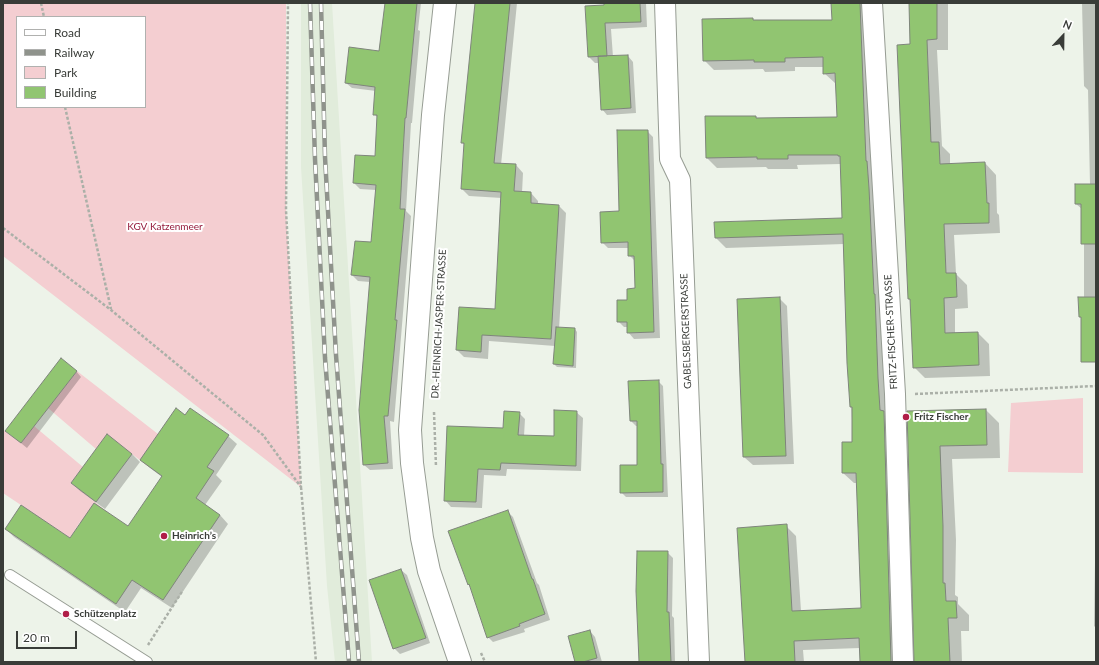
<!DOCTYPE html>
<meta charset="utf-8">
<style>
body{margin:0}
#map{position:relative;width:1099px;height:665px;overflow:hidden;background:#edf3e9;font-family:Lato,sans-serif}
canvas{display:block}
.frame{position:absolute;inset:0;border:4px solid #393c38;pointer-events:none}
.legend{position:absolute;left:16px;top:16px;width:130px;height:92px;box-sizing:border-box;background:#fff;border:1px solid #b0b1af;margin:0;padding:5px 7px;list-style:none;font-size:12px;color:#393c38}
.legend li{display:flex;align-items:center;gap:8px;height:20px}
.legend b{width:20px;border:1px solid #b0b1af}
.north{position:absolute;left:1043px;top:16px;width:40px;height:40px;-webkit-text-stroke:3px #fff;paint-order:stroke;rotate:22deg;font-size:11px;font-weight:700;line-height:16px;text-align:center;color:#393c38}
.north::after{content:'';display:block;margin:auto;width:14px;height:18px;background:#393c38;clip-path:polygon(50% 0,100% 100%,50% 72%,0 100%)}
.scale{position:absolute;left:16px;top:631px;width:61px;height:18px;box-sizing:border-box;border:2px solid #393c38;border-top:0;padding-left:5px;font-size:12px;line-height:14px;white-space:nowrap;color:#393c38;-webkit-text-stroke:3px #fff;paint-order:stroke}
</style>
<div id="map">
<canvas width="1099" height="665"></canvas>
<div class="frame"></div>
<ul class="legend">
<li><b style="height:5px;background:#fff"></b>Road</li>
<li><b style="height:5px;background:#8f938c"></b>Railway</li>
<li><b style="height:11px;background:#f4ced1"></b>Park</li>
<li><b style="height:11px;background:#91c571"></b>Building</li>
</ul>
<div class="north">N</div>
<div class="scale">20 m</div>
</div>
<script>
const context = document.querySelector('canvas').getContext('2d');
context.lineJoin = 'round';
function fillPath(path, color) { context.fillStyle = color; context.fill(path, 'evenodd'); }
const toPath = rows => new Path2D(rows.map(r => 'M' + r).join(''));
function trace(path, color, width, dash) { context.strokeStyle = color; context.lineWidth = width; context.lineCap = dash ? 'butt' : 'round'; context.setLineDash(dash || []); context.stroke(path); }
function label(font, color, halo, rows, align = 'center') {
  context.font = font + ' Lato,sans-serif'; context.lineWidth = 4; context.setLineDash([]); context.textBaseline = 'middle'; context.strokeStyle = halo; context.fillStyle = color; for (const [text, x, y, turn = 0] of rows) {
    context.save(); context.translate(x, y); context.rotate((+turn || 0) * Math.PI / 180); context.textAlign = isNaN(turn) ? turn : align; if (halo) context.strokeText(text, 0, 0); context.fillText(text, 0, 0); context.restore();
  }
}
fillPath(toPath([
 [301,3,332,3,372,662,335,662,327,586,301,167]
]), '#e1ecdb');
fillPath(toPath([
 [3,3,286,3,286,210,301,487,3,256],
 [17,17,145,17,145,107,17,107],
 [77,371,167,441,149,467,107,435,96,449,48,408],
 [1083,398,1083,473,1008,472,1011,403],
 [34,426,83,467,71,483,115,518,102,537,80,522,70,538,3,493,3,430,21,443]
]), '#f4ced1');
fillPath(toPath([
 [386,3,421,3,418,30,420,31,412,123,411,123,406,211,411,216,394,422,390,421,393,469,370,470,364,465,370,282,358,281,352,275,371,244,376,190,360,189,354,183,376,157,378,118,374,114,376,91,352,88,346,83,380,52],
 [476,3,517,3,501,165,516,165,523,173,522,193,531,193,538,201,538,204,558,205,566,213,559,329,575,329,577,332,576,368,557,367,554,364,555,346,489,341,488,359,464,357,457,350,460,308,496,311,502,198,469,196,462,189,465,145,462,143],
 [605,3,646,3,647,27,611,29,613,57,628,56,633,62,636,113,607,115,602,109,599,63,595,63,589,57],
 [832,3,869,3,899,662,861,662,860,648,803,650,804,662,746,662,786,526,796,536,801,611,862,609,857,483,854,483,843,473,853,443,844,244,726,248,716,238,843,219,841,164,797,165,798,169,768,169,766,167,717,168,706,157,756,117,758,119,838,118,837,83,835,83,824,73,824,67,795,67,795,71,765,72,763,69,714,70,704,60,753,19,755,21,833,21],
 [910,3,948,3,948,50,937,50,942,146,950,154,950,165,985,163,996,175,997,213,999,215,1000,233,954,235,956,274,967,285,968,308,955,309,955,334,978,333,989,344,990,376,925,378,914,367,911,302,909,299],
 [1082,3,1096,3,1096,359,1082,319,1080,317,1084,298,1084,243,1082,209,1076,204,1090,185,1088,90,1084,86],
 [647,131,653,137,660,338,634,339,628,332,628,327,624,327,618,321,636,289,635,261,629,255,629,248,608,248,602,242,620,212],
 [779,298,787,306,794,464,753,465,744,457,738,300],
 [76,371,81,377,27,448,6,431],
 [658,381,663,386,668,497,626,497,621,492,638,466,638,426,636,426,631,421],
 [986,410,999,423,1000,458,952,459,956,540,955,595,958,597,958,604,969,615,969,631,961,631,962,662,915,662,908,412],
 [576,412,583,418,581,471,507,469,506,476,484,475,482,508,451,507,445,500,519,413,525,419,524,436,555,437],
 [185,416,228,436,237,444,216,475,222,481,205,505,220,515,228,524,172,608,141,588,125,612,14,537,6,529,70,539,129,528,162,477,150,468,141,460],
 [132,454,140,462,105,509,80,491,72,483],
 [507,511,513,517,537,583,539,585,550,620,524,629,525,632,493,642,488,637,471,587,469,584],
 [667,552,673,558,672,616,674,618,675,662,640,662],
 [1095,562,1096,562,1096,628,1094,626],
 [401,570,407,575,430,643,400,654,394,648],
 [590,631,595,637,602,662,576,662]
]), '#0003');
const building = toPath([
 [385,3,417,3,406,118,405,118,400,209,405,209,395,320,397,320,388,416,384,416,388,463,363,465,359,410,370,277,351,275,355,241,371,242,376,185,353,183,355,155,375,156,377,115,373,115,375,87,345,83,349,47,379,51,385,3],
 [475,3,510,3,494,163,516,164,514,191,531,192,531,203,559,205,551,339,482,335,481,352,456,350,459,307,495,309,501,192,461,189,464,143,461,143,475,3],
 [604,3,640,3,641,22,605,23,607,56,588,57,585,6,604,5,604,3],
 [831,3,860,3,866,161,867,161,869,188,874,294,875,294,878,378,880,410,884,411,891,662,860,662,859,638,794,641,795,662,745,662,737,528,787,524,792,611,861,608,856,473,842,473,842,442,852,442,852,407,850,407,847,363,843,234,715,238,714,222,842,218,840,156,838,156,838,155,788,155,788,159,757,159,757,157,706,158,705,116,756,116,756,118,837,117,835,73,823,74,823,57,785,58,785,62,754,62,754,60,703,61,702,19,753,18,753,20,832,20,831,3],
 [909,3,937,3,937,39,927,40,931,142,939,142,940,164,985,162,987,203,989,203,989,223,944,224,946,273,956,273,957,297,944,298,945,333,978,332,979,365,913,368,910,299,908,299,897,45,910,44,909,3],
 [628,55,631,108,601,110,598,56,628,55],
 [617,130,648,130,654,332,627,333,627,322,617,322,617,300,627,300,627,289,635,288,634,256,628,256,628,242,601,243,600,212,619,211,617,130],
 [1075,184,1096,184,1096,244,1081,244,1081,204,1075,204,1075,184],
 [780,297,786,456,743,457,737,299,780,297],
 [1078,297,1096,297,1096,362,1081,362,1081,317,1079,317,1078,297],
 [556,327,575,328,573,366,553,364,556,327],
 [61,358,77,371,21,443,5,431,61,358],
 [659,380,661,464,663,464,663,492,620,493,620,465,637,465,637,421,630,421,628,381,659,380],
 [176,408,185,415,190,408,229,435,207,467,214,471,196,498,220,515,163,600,132,580,116,604,5,529,21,505,70,538,94,503,128,526,162,476,140,460,176,408],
 [986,409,987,445,940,446,943,526,943,583,945,583,946,601,956,601,957,618,948,618,950,662,914,662,907,411,986,409],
 [554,410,577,411,576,466,501,463,500,470,478,469,476,502,444,501,447,426,503,428,504,411,520,412,518,435,554,436,554,410],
 [107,434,132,454,96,502,71,483,107,434],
 [508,510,532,579,533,579,545,614,519,624,520,626,487,638,469,584,468,585,448,531,508,510],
 [637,551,668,551,667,612,669,612,671,662,639,662,636,591,637,551],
 [401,569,426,638,393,649,369,580,401,569],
 [590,630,597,658,583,662,575,662,568,636,590,630]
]);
fillPath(building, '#91c571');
trace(building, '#7e847b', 1);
const lane = toPath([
 [10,575,147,662]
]);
const street = toPath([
 [665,3,670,159,680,180,699,662],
 [872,3,895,394,903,662]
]);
const secondary = toPath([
 [445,3,433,115,410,430,412,463,422,538,429,571,460,662]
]);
trace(lane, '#969c93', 12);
trace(street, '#969c93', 22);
trace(secondary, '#969c93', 24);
trace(toPath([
 [41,3,44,17],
 [65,107,111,309],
 [3,228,111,310,263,435,301,487,286,210,288,3],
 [915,394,1096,386],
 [434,412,436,467],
 [301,487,316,662],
 [148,645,183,590],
 [481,653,485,662]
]), '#abb0a8', 2.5, [3, 2]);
trace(lane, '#fff', 10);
trace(street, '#fff', 20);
trace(secondary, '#fff', 22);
const rail = toPath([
 [310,3,315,159,325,358,349,662],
 [321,3,325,157,336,355,359,662]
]);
trace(rail, '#8f938c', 4.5);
trace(rail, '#fff', 3, [9]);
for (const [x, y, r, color] of [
 [906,417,4,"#b01d47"],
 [164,536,4,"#b01d47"],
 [66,614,4,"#b01d47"]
]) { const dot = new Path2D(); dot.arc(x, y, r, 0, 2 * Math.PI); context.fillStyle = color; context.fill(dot); trace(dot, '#fff', 1.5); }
label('10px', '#941b3c', '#fff', [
 ["KGV Katzenmeer",165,227]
]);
label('10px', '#393c38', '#fff', [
 ["DR.-HEINRICH-JASPER-STRASSE",439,324,-87],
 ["GABELSBERGERSTRASSE",686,331,-92],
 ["FRITZ-FISCHER-STRASSE",891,332,-93]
]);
label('bold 10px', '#393c38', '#fff', [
 ["Fritz Fischer",914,417],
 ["Heinrich’s",172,536],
 ["Schützenplatz",74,614]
], 'left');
</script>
